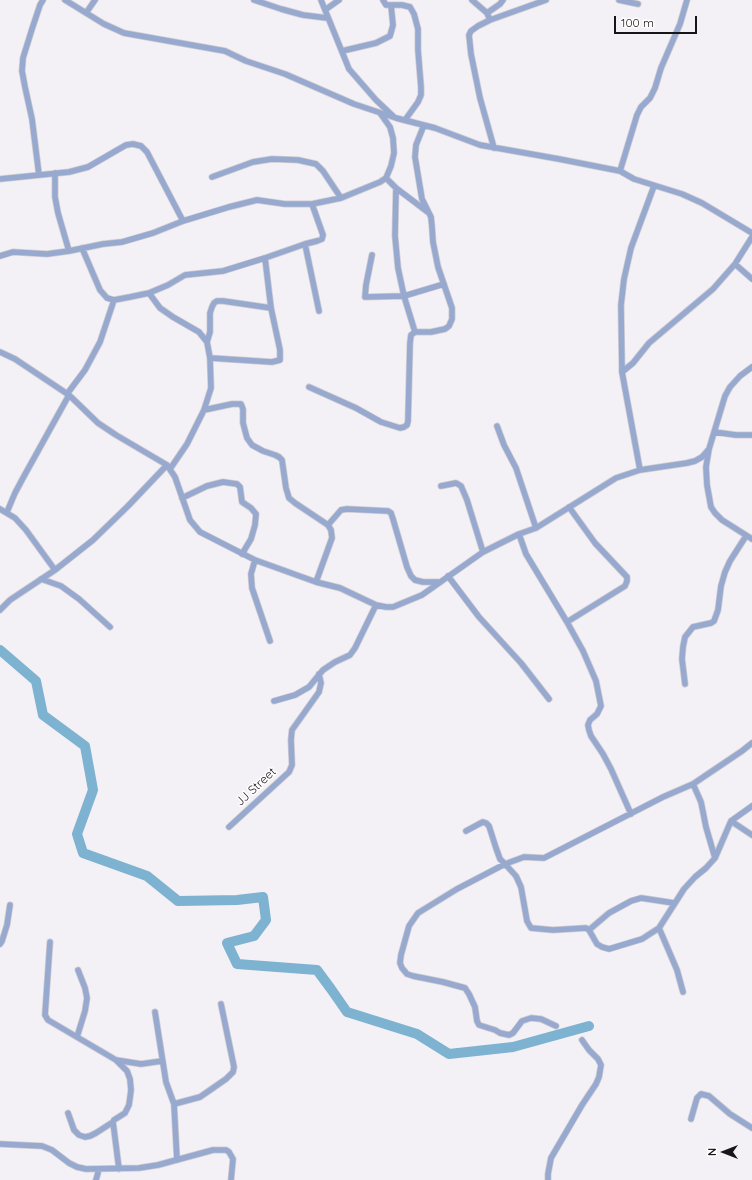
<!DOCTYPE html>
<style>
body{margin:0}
#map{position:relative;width:752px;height:1180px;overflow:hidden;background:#f3f0f6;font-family:Quicksand,sans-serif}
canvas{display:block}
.north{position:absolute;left:704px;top:1132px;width:40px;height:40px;-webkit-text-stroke:3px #fff;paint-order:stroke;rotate:270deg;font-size:11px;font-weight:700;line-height:16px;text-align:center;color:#161517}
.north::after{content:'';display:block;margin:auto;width:14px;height:18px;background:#161517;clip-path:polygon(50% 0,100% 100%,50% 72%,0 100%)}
.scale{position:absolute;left:614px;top:16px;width:83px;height:18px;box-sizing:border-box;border:2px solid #161517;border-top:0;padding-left:5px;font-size:12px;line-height:14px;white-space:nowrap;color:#161517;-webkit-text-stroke:3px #fff;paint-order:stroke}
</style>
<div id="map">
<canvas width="752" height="1180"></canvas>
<div class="north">N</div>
<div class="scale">100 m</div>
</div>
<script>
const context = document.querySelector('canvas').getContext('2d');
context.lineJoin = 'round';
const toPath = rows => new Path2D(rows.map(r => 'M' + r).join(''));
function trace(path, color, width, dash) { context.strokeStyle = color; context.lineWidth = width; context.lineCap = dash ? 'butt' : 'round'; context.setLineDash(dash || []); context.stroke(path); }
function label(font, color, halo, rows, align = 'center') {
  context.font = font + ' Quicksand,sans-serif'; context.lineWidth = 3; context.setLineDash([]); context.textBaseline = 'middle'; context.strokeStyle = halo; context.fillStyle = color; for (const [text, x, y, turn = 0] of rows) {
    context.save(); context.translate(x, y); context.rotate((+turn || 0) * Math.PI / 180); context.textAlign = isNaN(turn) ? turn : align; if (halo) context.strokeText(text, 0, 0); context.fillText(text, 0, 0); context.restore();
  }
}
trace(toPath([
 [0,650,36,681,43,715,85,746,93,790,77,834,83,853,147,876,178,901,237,900,263,897,266,920,254,936,227,943,237,964,317,970,331,989,347,1012,417,1034,449,1054,513,1047,589,1026]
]), '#7db2d0', 10);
const minor = toPath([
 [65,0,104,24,124,33,225,51,246,61,285,74,354,104,396,118,435,128,480,145,559,159,620,171,634,179,682,194,702,203,752,233],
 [254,0,281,9,303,15,327,18],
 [321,0,349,69,376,100,394,117],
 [383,0,386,5,402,5,410,7,414,14,418,29,418,50,421,87,421,95,418,102,405,120],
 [472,0,487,13,490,20],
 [619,0,638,4],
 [325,10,339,0],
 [86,13,95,0],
 [487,13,500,4,503,0],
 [342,51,376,43,390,36,393,25,391,5],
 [424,125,416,145,415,157,422,199,428,211],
 [494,148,480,98,471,54,469,35,471,31,478,26,490,20,546,0],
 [620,171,637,115,641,107,650,98,655,88,661,68,680,24,687,0],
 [55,173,55,197,58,213,69,251],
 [39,175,32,119,25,87,22,71,23,58,32,29,40,5,43,0],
 [212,177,253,162,272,159,298,160,316,164,323,171,341,198],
 [0,179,69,172,88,167,126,145,133,144,141,146,147,152,183,221],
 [396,188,395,236,398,268,404,296,415,332],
 [305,244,319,311],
 [82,248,100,290,107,298,114,300,130,297,149,293,168,285,185,275,223,271,265,258,305,244,317,241,322,239,323,235,312,204],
 [372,255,366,285,365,297,404,296,444,284],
 [0,256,13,252,47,254,69,251,103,244,122,242,153,233,183,221,229,207,257,200,285,204,312,204,341,198,380,182,386,178,391,166,394,153,393,138,390,127,380,113],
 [735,264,752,279],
 [149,293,160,308,173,317,199,332,207,342,210,358,211,388,204,410,187,444,170,469],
 [207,342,210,332,210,313,212,307,214,303,217,301,223,301,271,308],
 [0,352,15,359,69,395,98,423,116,435,167,465,175,477,190,520,200,532,255,560,316,582,340,588,376,605,386,607,393,607,422,595,483,552,519,534,536,528,616,478,640,470,687,463,695,461,702,457,709,449,725,396,730,387,740,376,752,367],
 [210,358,272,362,280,360,280,350,271,308,265,258],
 [622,372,633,363,649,343,713,289,735,264,752,237],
 [309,387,356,408,381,422,400,428,404,427,407,425,408,421,410,343,411,335,415,332,431,332,445,329,449,326,452,319,452,308,438,267,433,242,432,227,431,217,429,213,396,188,386,178],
 [67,394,85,370,100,342,114,300],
 [204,410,232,404,241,404,243,409,243,423,247,438,252,445,263,451,275,455,279,457,282,460,286,488,289,498,295,503,328,525,331,530,332,538,316,582],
 [497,426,504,445,516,468,536,528],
 [714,432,736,435,752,435],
 [709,449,706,467,707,485,711,507,715,513,722,520,752,539],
 [640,470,622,372,621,305,624,279,631,248,654,186],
 [441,486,456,483,461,486,467,500,483,552],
 [182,498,207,486,223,482,237,484,240,487,242,502,251,508,256,514,255,525,251,539,242,554],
 [0,509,15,518,26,530,55,570],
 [7,512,15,493,23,478,69,395],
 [328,525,341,510,347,509,388,511,391,513,393,519,407,567,411,576,415,580,423,582,440,582],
 [519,534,526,554,567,622,583,651,596,681,601,706,597,714,590,720,588,725,589,730,591,736,603,754,611,769,631,814],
 [255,560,251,574,252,588,270,641],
 [448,576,479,617,521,663,549,699],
 [41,579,61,586,79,599,110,627],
 [0,610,10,600,55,570,93,540,128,506,167,465],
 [567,622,625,586,627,581,627,577,595,543,569,507],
 [685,684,682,659,683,647,685,637,693,627,711,623,714,621,718,610,721,586,725,572,730,561,746,536],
 [274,701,295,695,309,687,323,670,335,662,350,655,355,648,376,605],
 [693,784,701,802,706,827,715,858],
 [731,821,752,835],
 [229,827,289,772,292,765,291,740,292,730,319,692,321,683,319,674],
 [466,831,479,824,483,822,486,823,489,826,496,848,500,859,505,864,524,857,544,858,663,797,693,784,742,751,752,743],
 [659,928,677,970,683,992],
 [589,930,609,913,631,901,641,898,674,903],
 [50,942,45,1015,48,1020,116,1060,127,1071,130,1079,131,1090,129,1105,125,1113,114,1120,113,1122,119,1169],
 [0,944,2,941,7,925,10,905],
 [155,1012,166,1082,174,1104,177,1160],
 [556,1026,541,1019,531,1018,522,1021,513,1033,509,1035,500,1033,495,1030,479,1025,477,1021,475,1007,469,994,465,988,443,982,413,976,407,974,402,968,400,963,401,955,409,926,418,913,457,889,505,864,516,876,521,887,527,921,531,928,553,930,586,928,589,930,597,944,602,947,609,949,642,939,659,928,684,889,695,877,706,868,715,858,731,821,752,806],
 [77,1037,85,1011,87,998,85,988,78,970],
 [116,1060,141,1064,162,1061],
 [174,1104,200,1097,226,1079,233,1072,234,1067,221,1004],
 [68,1113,74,1130,79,1135,85,1137,90,1136,96,1133,113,1122],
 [691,1119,697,1098,701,1094,709,1096,730,1114,752,1128],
 [0,1144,42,1146,52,1150,69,1163,77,1167,86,1169,139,1168,158,1165,213,1150,226,1150,229,1152,233,1159,231,1180],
 [96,1180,99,1169],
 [548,1180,548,1174,551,1158,582,1105,596,1084,599,1077,601,1065,598,1059,589,1050,582,1040]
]);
trace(minor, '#d0cdd2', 7);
trace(minor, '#97a9cf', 5.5);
label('12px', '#161517', '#fff', [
 ["JJ Street",256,787,-43]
]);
</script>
